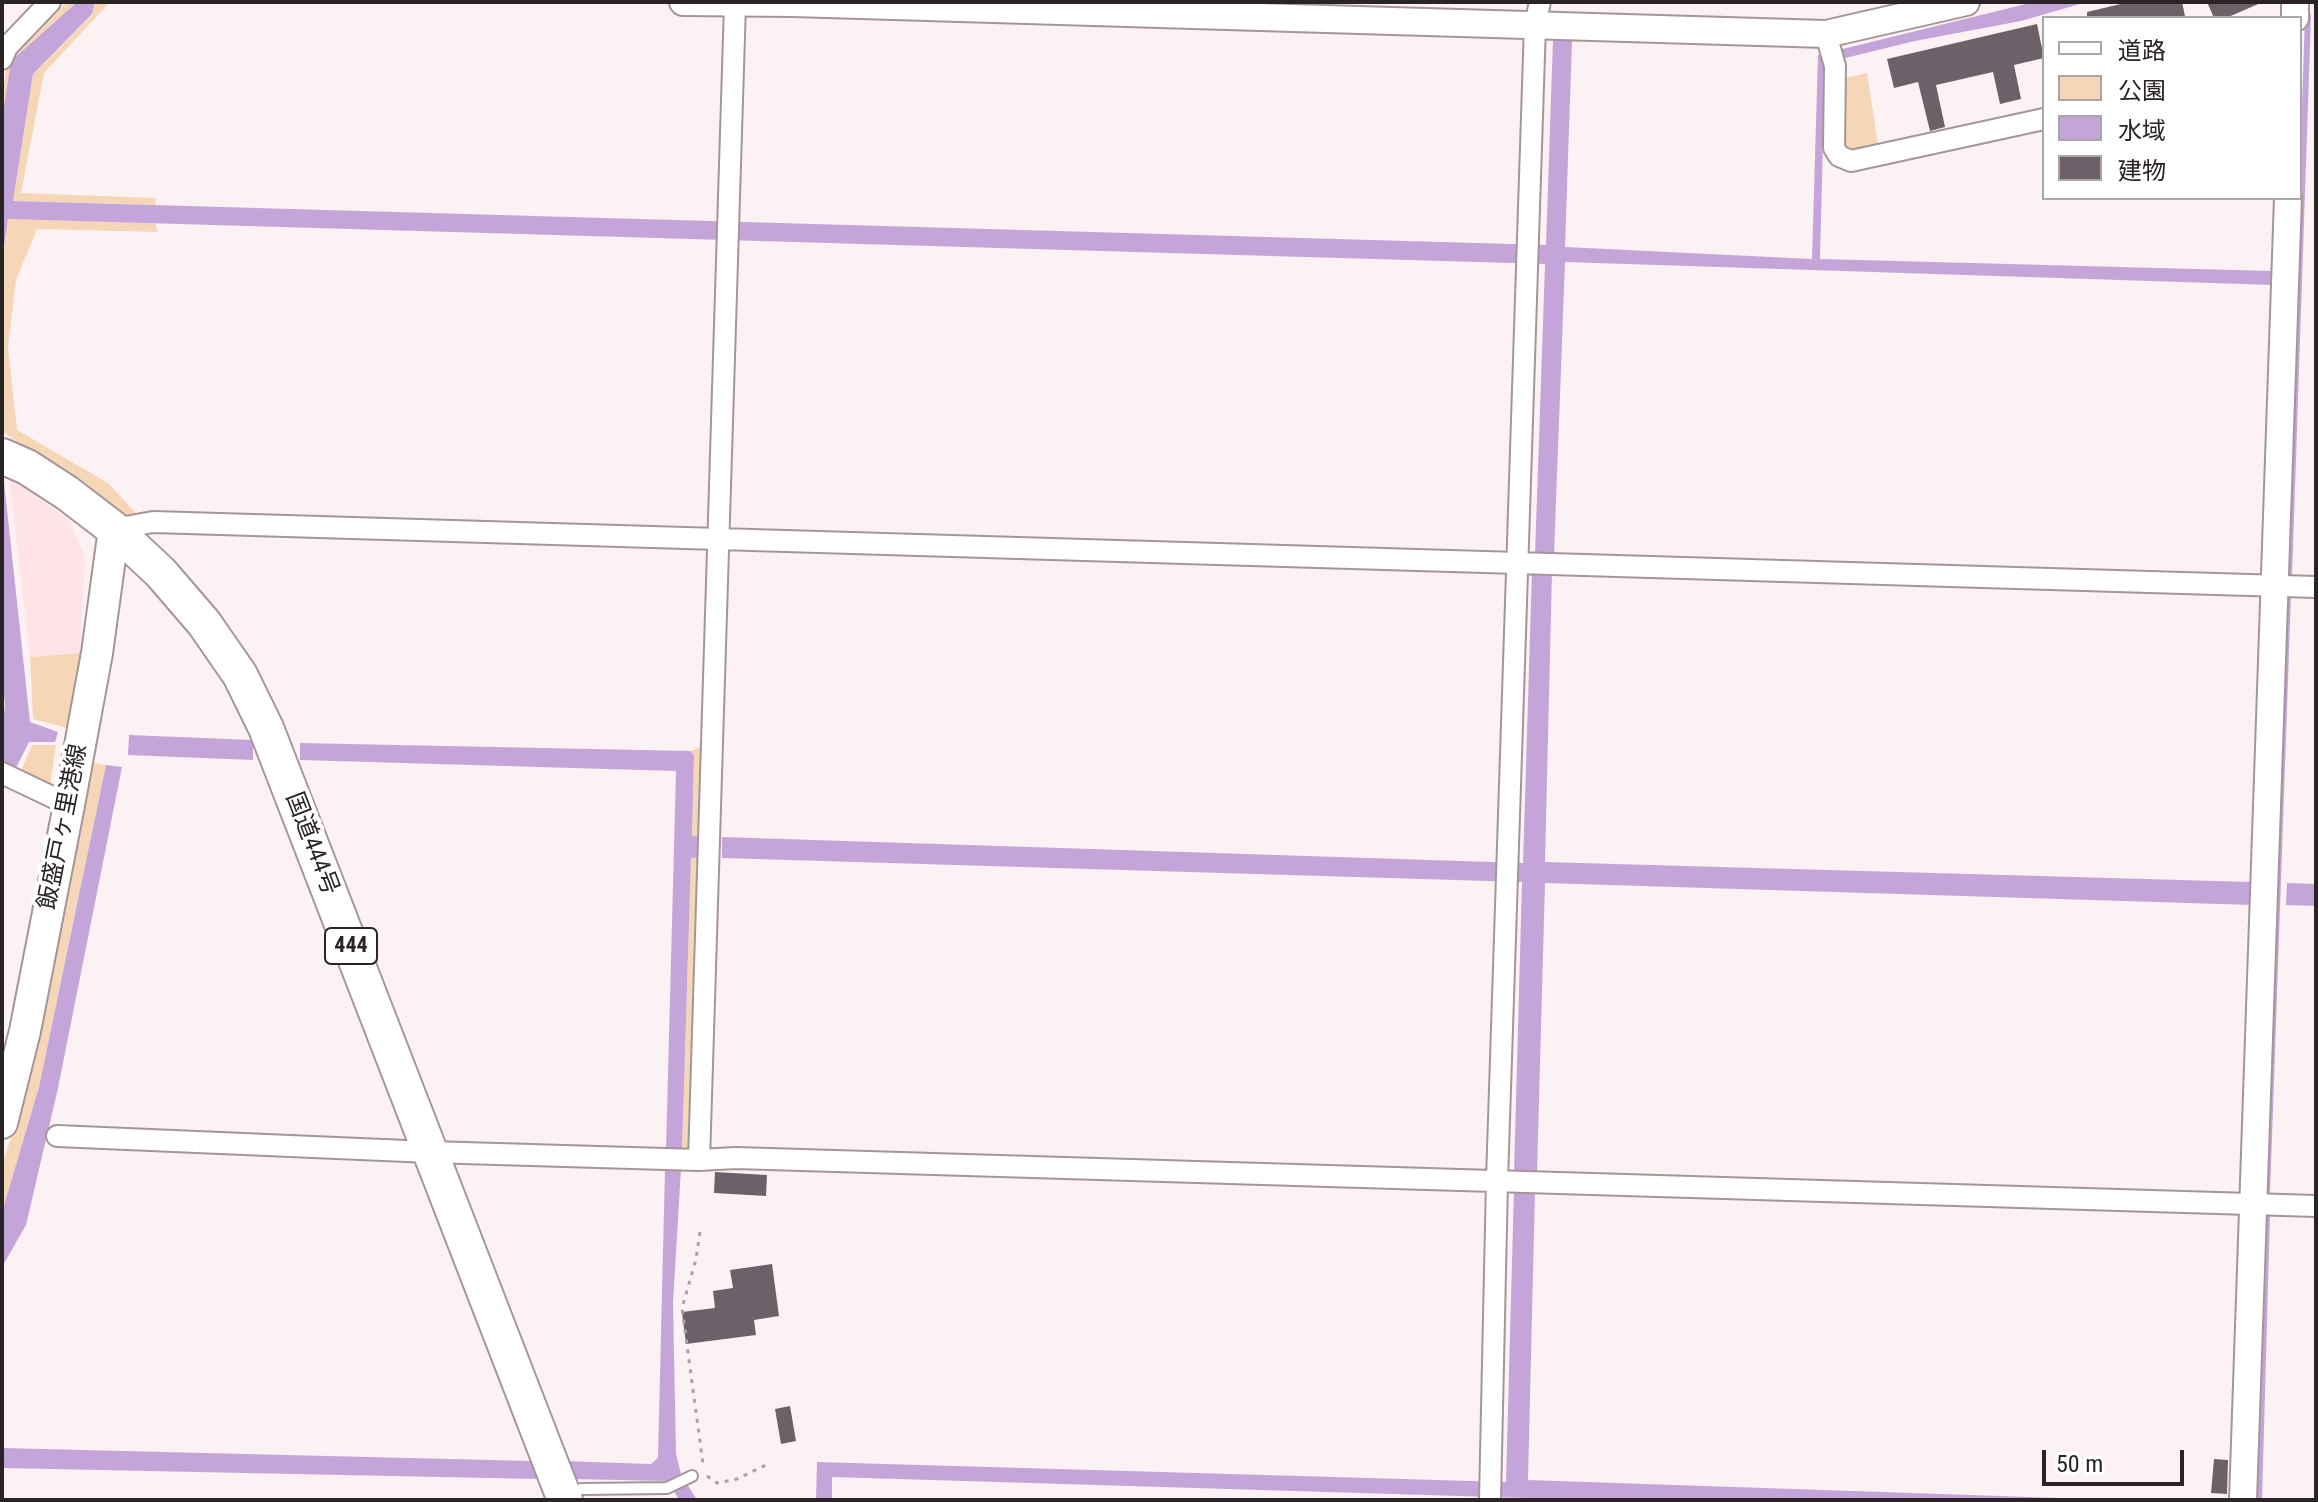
<!DOCTYPE html>
<meta charset="utf-8">
<style>
body{margin:0}
#map{position:relative;width:2318px;height:1502px;overflow:hidden;background:#fdf2f3;font-family:"Roboto Condensed","Noto Sans JP",sans-serif}
canvas{display:block}
.frame{position:absolute;inset:0;border:4px solid #2b2425;pointer-events:none}
.legend{position:absolute;left:2042px;top:16px;width:260px;height:184px;box-sizing:border-box;background:#fff;border:2px solid #aaa7a8;margin:0;padding:10px 14px;list-style:none;font-size:24px;color:#2b2425}
.legend li{display:flex;align-items:center;gap:16px;height:40px}
.legend b{width:40px;border:2px solid #aaa7a8}
.scale{position:absolute;left:2042px;top:1450px;width:142px;height:36px;box-sizing:border-box;border:4px solid #2b2425;border-top:0;padding-left:10px;font-size:24px;line-height:28px;white-space:nowrap;color:#2b2425;-webkit-text-stroke:6px #fff;paint-order:stroke}
</style>
<div id="map">
<canvas width="2318" height="1502"></canvas>
<div class="frame"></div>
<ul class="legend">
<li><b style="height:10px;background:#fff"></b>道路</li>
<li><b style="height:22px;background:#f5d7b7"></b>公園</li>
<li><b style="height:22px;background:#c4a5d9"></b>水域</li>
<li><b style="height:22px;background:#6d6068"></b>建物</li>
</ul>
<div class="scale">50 m</div>
</div>
<script>
const context = document.querySelector('canvas').getContext('2d');
context.lineJoin = 'round';
function fillPath(path, color) { context.fillStyle = color; context.fill(path, 'evenodd'); }
const toPath = rows => new Path2D(rows.map(r => 'M' + r).join(''));
function trace(path, color, width, dash) { context.strokeStyle = color; context.lineWidth = width; context.lineCap = dash ? 'butt' : 'round'; context.setLineDash(dash || []); context.stroke(path); }
function label(font, color, halo, rows, align = 'center') {
  context.font = font + ' "Roboto Condensed","Noto Sans JP",sans-serif'; context.lineWidth = 8; context.setLineDash([]); context.textBaseline = 'middle'; context.strokeStyle = halo; context.fillStyle = color; for (const [text, x, y, turn = 0] of rows) {
    context.save(); context.translate(x, y); context.rotate((+turn || 0) * Math.PI / 180); context.textAlign = isNaN(turn) ? turn : align; if (halo) context.strokeText(text, 0, 0); context.fillText(text, 0, 0); context.restore();
  }
}
fillPath(toPath([
 [9,477,70,521,85,558,80,653,30,657]
]), '#ffe3e6');
fillPath(toPath([
 [67,2,77,2,11,61,2,119,2,97,8,57],
 [95,2,110,2,44,73,21,193,156,198,155,205,13,201,33,74,92,15],
 [1867,73,1879,150,1854,157,1840,148,1841,79],
 [8,219,155,223,158,232,37,229,16,280,8,347,17,430,108,483,136,513,123,515,6,434,2,429,2,259],
 [80,653,71,729,33,719,30,657],
 [32,745,56,745,50,787,20,773],
 [703,746,703,837,692,837,694,755,690,751],
 [90,762,106,765,39,1087,2,1212,2,1164,26,1096],
 [691,857,702,857,691,1148,682,1150]
]), '#f5d7b7');
fillPath(toPath([
 [77,2,95,2,92,14,33,74,13,201,1546,245,1553,40,1562,40,1572,41,1565,247,1812,259,1818,55,2034,2,2087,2,2021,21,1915,41,1825,63,1820,259,2272,271,2273,285,1565,262,1554,555,1535,555,1545,264,8,219,2,259,2,119,11,61],
 [2,463,30,722,58,732,55,742,29,742,8,784,2,790,2,734,5,704,2,681],
 [1532,570,1552,571,1545,862,2252,882,2252,905,1545,883,1537,1172,1514,1173,1522,882,722,858,722,837,1523,863],
 [129,735,253,740,253,760,128,755],
 [300,743,690,751,694,755,692,836,703,837,702,857,691,858,682,1150,666,1150,676,771,300,760],
 [106,765,122,767,58,1088,26,1225,2,1267,2,1212,39,1087],
 [2287,883,2316,884,2316,906,2286,905],
 [665,1168,681,1169,673,1303,676,1454,681,1474,697,1500,679,1500,668,1481,570,1479,563,1461,651,1464,658,1458],
 [1514,1188,1535,1190,1528,1480,2118,1500,1591,1500,832,1477,832,1500,816,1500,817,1462,1506,1482],
 [2,1448,531,1461,538,1479,2,1468]
]), '#c4a5d9');
trace(toPath([
 [2289,577,2308,16],
 [2267,1195,2288,595],
 [2259,1500,2267,1216]
]), '#c4a5d9', 6);
fillPath(toPath([
 [2129,2,2182,2,2185,16,2176,18,2087,18,2087,12],
 [2207,2,2263,2,2226,18,2214,18],
 [2037,24,2044,58,2014,65,2021,99,2000,104,1993,72,1936,85,1945,127,1930,131,1918,82,1894,88,1887,59],
 [715,1172,767,1175,766,1196,714,1193],
 [772,1264,779,1316,754,1320,756,1335,686,1344,682,1312,715,1308,713,1291,733,1288,730,1270],
 [790,1406,796,1441,781,1444,775,1409],
 [2214,1459,2228,1460,2227,1494,2211,1493]
]), '#6d6068');
const service = toPath([
 [569,1492,581,1489,667,1488,692,1476]
]);
const minor = toPath([
 [1826,34,1835,66,1834,148,1839,156,1851,161,2044,119],
 [2,59,7,47,50,2],
 [114,529,153,522,2316,587],
 [2,773,69,805],
 [57,1136,430,1152,699,1160,735,4],
 [699,1160,736,1158,2316,1206],
 [1490,1500,1497,1180,1535,25,1540,2]
]);
const tertiary = toPath([
 [683,2,793,3,1826,34,1966,2],
 [2295,18,2295,2],
 [2243,1500,2288,198]
]);
const secondary = toPath([
 [2,1123,25,1031,69,805,97,653,114,529]
]);
const trunk = toPath([
 [2,456,27,467,67,493,114,529,161,573,204,623,240,675,266,728,565,1500]
]);
trace(service, '#a69597', 14);
trace(minor, '#a69597', 24);
trace(tertiary, '#a69597', 30);
trace(secondary, '#a69597', 34);
trace(trunk, '#a69597', 38);
trace(toPath([
 [700,1232,696,1259,682,1308,703,1464],
 [707,1476,717,1483,737,1479,770,1463]
]), '#aba2a3', 3, [4, 6]);
trace(service, '#fff', 10);
trace(minor, '#fff', 20);
trace(tertiary, '#fff', 26);
trace(secondary, '#fff', 30);
trace(trunk, '#fff', 34);
for (const [x, y, w] of [
 [351,946,52]
]) { const box = new Path2D(); box.roundRect(x - w / 2, y - 18, w, 36, 6); context.fillStyle = '#fff'; context.fill(box); trace(box, '#2b2425', 2); }
label('bold 22px', '#2b2425', null, [
 ["444",351,946]
]);
label('24px', '#2b2425', '#fff', [
 ["飯盛戸ヶ里港線",64,827,-79],
 ["国道444号",311,844,69]
]);
</script>
